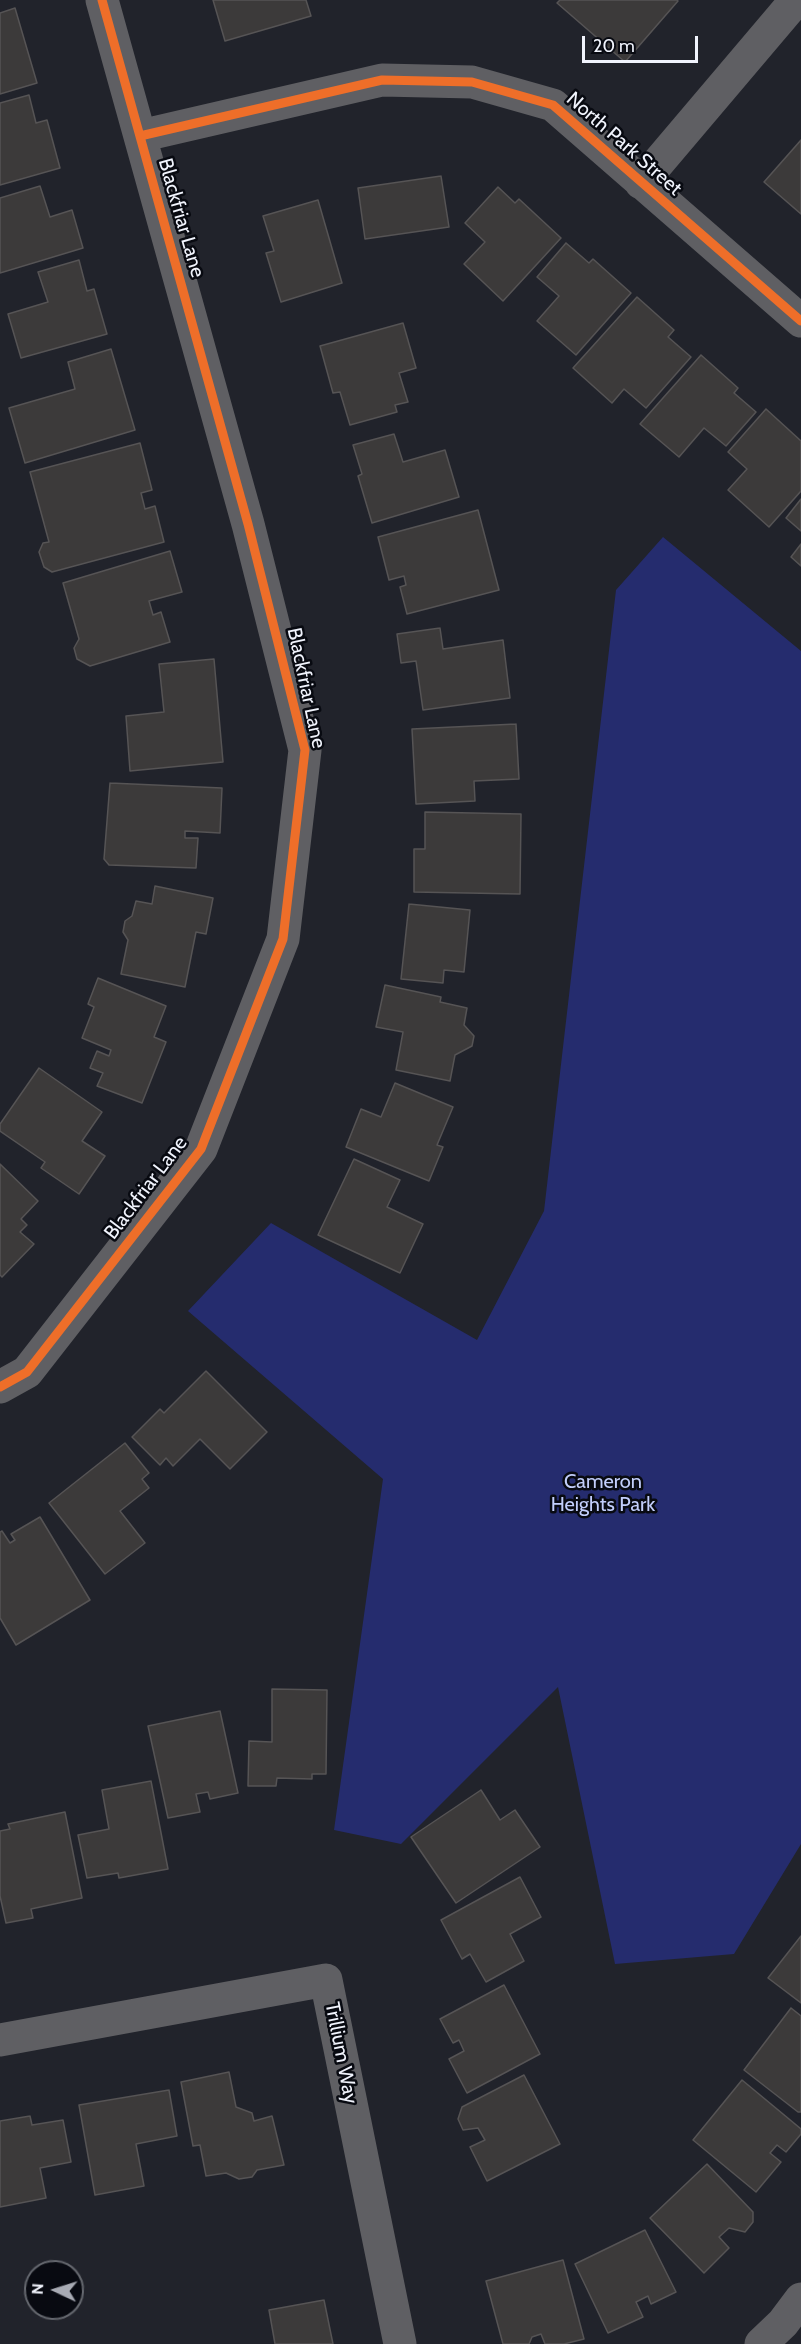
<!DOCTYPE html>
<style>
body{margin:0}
#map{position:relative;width:801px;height:2344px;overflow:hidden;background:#21232b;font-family:Cabin,sans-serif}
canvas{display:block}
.north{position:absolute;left:24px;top:2260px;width:60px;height:60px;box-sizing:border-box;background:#080a11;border:2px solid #65686f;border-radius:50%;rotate:274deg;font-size:16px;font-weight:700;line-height:24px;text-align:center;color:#f1f4fd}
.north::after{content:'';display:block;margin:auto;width:21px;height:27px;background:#a8abb4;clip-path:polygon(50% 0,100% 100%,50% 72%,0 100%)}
.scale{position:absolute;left:582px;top:36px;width:116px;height:27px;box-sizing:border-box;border:3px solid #f1f4fd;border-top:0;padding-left:8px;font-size:18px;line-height:21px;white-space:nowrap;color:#f1f4fd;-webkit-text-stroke:4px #080a11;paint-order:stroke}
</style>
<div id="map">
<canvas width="801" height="2344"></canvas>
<div class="north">N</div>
<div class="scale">20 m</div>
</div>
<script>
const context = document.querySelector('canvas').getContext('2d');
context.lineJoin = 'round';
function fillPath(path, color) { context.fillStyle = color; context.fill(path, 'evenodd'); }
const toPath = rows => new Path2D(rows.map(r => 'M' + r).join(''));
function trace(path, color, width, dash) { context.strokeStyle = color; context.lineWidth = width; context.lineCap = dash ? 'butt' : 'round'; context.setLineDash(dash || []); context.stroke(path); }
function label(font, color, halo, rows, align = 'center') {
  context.font = font + ' Cabin,sans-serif'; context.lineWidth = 5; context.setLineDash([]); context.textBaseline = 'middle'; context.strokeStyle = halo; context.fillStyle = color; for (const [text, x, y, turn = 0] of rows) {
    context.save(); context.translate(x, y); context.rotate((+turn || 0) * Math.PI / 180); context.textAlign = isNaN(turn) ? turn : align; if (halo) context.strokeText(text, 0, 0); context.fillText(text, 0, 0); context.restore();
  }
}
fillPath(toPath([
 [663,537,801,651,801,1844,734,1954,615,1964,558,1687,401,1844,334,1830,383,1479,188,1311,271,1223,477,1340,544,1211,616,590]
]), '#252c6e');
const building = toPath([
 [213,0,306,0,311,16,225,41,213,0],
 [560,0,677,0,678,1,625,62,557,3,560,0],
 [15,8,37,83,0,94,0,13,15,8],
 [29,95,36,123,47,120,60,168,0,185,0,103,29,95],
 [801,140,801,214,764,182,801,140],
 [441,176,449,227,365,239,358,188,441,176],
 [40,186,50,217,72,210,83,248,0,273,0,198,40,186],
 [498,187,515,203,519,199,561,238,503,301,464,264,485,242,465,223,498,187],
 [318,200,342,283,281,302,266,253,274,251,263,216,318,200],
 [566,243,589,263,593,259,631,293,576,355,537,321,559,296,537,277,566,243],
 [79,260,87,291,94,289,107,334,21,358,8,314,48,302,38,272,79,260],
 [637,297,674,330,668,337,691,357,646,408,624,389,612,403,573,368,637,297],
 [403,323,416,368,399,373,408,402,395,405,397,412,350,425,340,392,333,393,320,346,403,323],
 [111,349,135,430,25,463,9,408,75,389,68,362,111,349],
 [701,355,738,388,734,393,756,412,726,446,704,428,679,457,640,424,701,355],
 [766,409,801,441,801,491,769,527,728,490,747,469,728,452,766,409],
 [394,434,403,462,445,450,459,497,372,523,358,476,362,474,353,445,394,434],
 [140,443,152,490,141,493,145,509,155,506,164,542,52,572,44,567,39,552,43,543,49,542,30,472,140,443],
 [801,499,801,531,786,518,801,499],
 [478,510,499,590,407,614,400,587,406,585,404,576,389,580,378,537,478,510],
 [801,544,801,566,791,557,801,544],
 [170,551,182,592,149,601,153,615,161,612,170,642,90,666,77,659,74,648,79,639,63,583,170,551],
 [440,628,443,649,503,640,510,698,423,710,416,661,401,663,397,634,440,628],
 [214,659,223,762,130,771,126,716,164,712,159,664,214,659],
 [516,724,519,779,474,781,475,801,416,804,412,729,516,724],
 [110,783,222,788,220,833,185,831,185,838,198,838,196,868,109,865,104,859,110,783],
 [425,812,521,814,520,894,414,892,414,849,425,849,425,812],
 [155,886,213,898,206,934,196,932,185,987,121,974,128,940,123,932,125,921,132,916,136,901,152,904,155,886],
 [409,904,470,910,464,972,444,970,443,983,401,979,409,904],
 [98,978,166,1006,154,1037,166,1042,142,1103,97,1086,103,1073,90,1068,97,1051,109,1056,111,1050,82,1038,94,1007,88,1004,98,978],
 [385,985,441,997,440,1002,467,1008,464,1025,474,1036,472,1046,455,1055,450,1081,396,1070,403,1032,376,1027,385,985],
 [39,1068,102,1112,82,1141,105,1156,79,1194,41,1168,45,1162,0,1131,0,1124,39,1068],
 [395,1083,453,1107,437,1145,443,1147,429,1181,346,1147,361,1109,381,1117,395,1083],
 [354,1159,400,1180,387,1207,423,1224,400,1273,318,1235,354,1159],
 [0,1164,38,1201,21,1219,27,1225,20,1232,34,1244,2,1277,0,1275,0,1164],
 [206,1371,267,1432,230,1469,200,1439,173,1466,166,1458,160,1465,132,1437,160,1409,164,1413,206,1371],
 [125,1443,149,1473,142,1479,149,1488,120,1511,145,1543,105,1574,49,1503,125,1443],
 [40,1517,90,1600,16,1645,0,1618,0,1532,2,1531,10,1543,15,1540,11,1534,40,1517],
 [272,1689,327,1690,326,1774,312,1774,312,1779,277,1778,276,1786,248,1786,249,1741,272,1742,272,1689],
 [220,1711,238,1793,210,1799,208,1792,196,1794,200,1812,168,1818,148,1726,220,1711],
 [151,1781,168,1869,119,1878,118,1873,87,1878,78,1835,109,1829,102,1790,151,1781],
 [481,1790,500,1820,515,1810,540,1847,456,1903,411,1837,481,1790],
 [65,1812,82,1898,31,1909,33,1918,6,1923,0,1896,0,1831,10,1829,8,1824,65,1812],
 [520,1877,541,1917,510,1934,524,1961,486,1982,470,1954,462,1959,441,1920,520,1877],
 [801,1936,801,2003,768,1978,801,1936],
 [504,1985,540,2054,467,2093,449,2059,464,2051,459,2040,453,2043,440,2019,504,1985],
 [791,2008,801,2016,801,2112,798,2112,744,2070,791,2008],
 [229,2072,236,2107,252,2113,254,2121,272,2116,284,2165,257,2170,252,2177,239,2179,226,2173,206,2176,200,2145,193,2146,181,2082,229,2072],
 [524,2075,560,2144,487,2181,470,2147,485,2140,478,2128,463,2130,458,2119,462,2107,524,2075],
 [742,2080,801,2129,801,2134,786,2152,777,2145,770,2153,781,2162,756,2192,693,2140,742,2080],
 [169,2090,177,2136,136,2144,144,2186,95,2195,79,2105,169,2090],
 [30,2116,32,2125,63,2120,71,2162,40,2168,46,2198,0,2207,0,2121,30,2116],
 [707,2164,753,2212,753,2222,745,2232,729,2228,719,2237,729,2248,704,2273,650,2218,707,2164],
 [645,2230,676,2292,651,2304,648,2296,636,2302,643,2317,608,2333,575,2264,645,2230],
 [563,2260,584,2339,564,2344,545,2344,541,2334,532,2337,529,2344,503,2344,486,2281,563,2260],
 [324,2300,333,2344,275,2344,269,2310,324,2300]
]);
fillPath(building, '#3c3a3a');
trace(building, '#565455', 1.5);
trace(toPath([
 [140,136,382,80,472,82,553,105,801,321],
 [641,183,796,0],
 [0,1387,27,1372,201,1149,283,939,305,750,248,524,102,0],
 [0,2040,326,1980,400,2344],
 [761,2344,783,2323,801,2299]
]), '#5f5f63', 33);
trace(toPath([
 [140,136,382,80,472,82,553,105,801,321],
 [0,1387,27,1372,201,1149,283,939,305,750,248,524,102,0]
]), '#ee6e29', 9);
label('20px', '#f1f4fd', '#080a11', [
 ["North Park Street",624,144,41],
 ["Blackfriar Lane",181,218,74],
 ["Blackfriar Lane",306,688,78],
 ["Blackfriar Lane",146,1188,-53],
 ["Trillium Way",341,2053,79]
]);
label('20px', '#c2cefb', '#080a11', [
 ["Cameron",603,1482],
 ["Heights Park",603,1505]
]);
</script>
